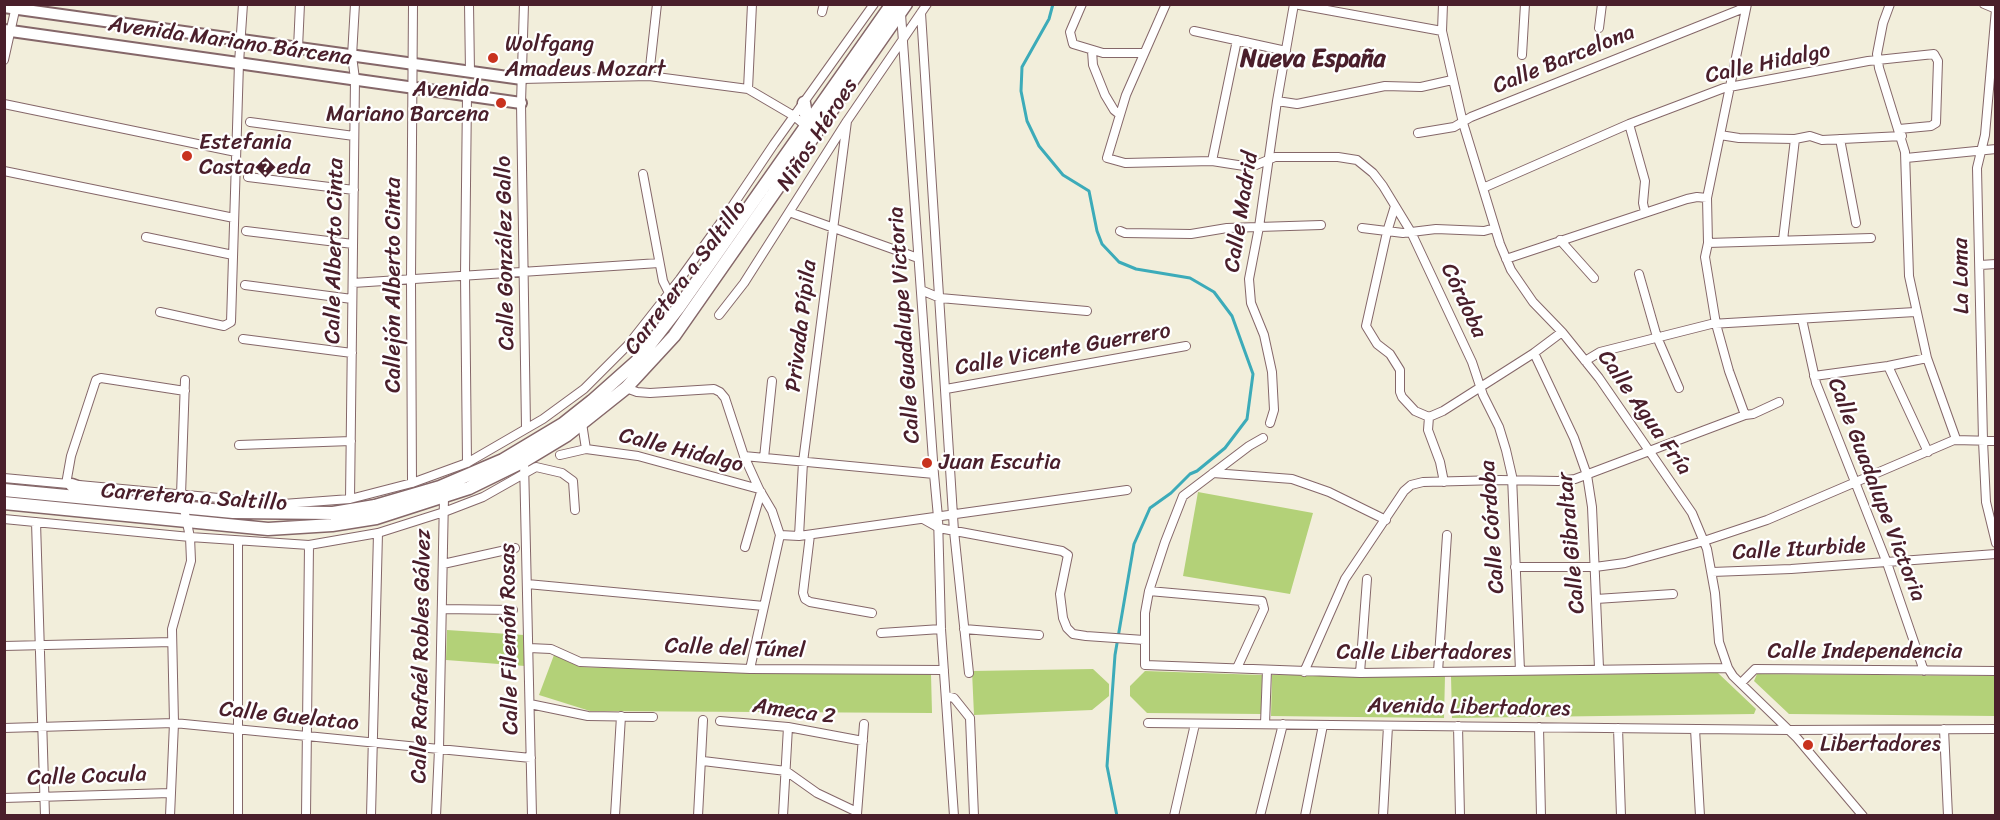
<!DOCTYPE html>
<meta charset="utf-8">
<style>
body{margin:0}
#map{position:relative;width:2000px;height:820px;overflow:hidden;background:#f2eedb;font-family:Sriracha,sans-serif}
canvas{display:block}
.frame{position:absolute;inset:0;border:6px solid #4a1f2b;pointer-events:none}
</style>
<div id="map">
<canvas width="2000" height="820"></canvas>
<div class="frame"></div>
</div>
<script>
const context = document.querySelector('canvas').getContext('2d');
context.lineJoin = 'round';
function fillPath(path, color) { context.fillStyle = color; context.fill(path, 'evenodd'); }
const toPath = rows => new Path2D(rows.map(r => 'M' + r).join(''));
function trace(path, color, width, dash) { context.strokeStyle = color; context.lineWidth = width; context.lineCap = dash ? 'butt' : 'round'; context.setLineDash(dash || []); context.stroke(path); }
function label(font, color, halo, rows, align = 'center') {
  context.font = font + ' Sriracha,sans-serif'; context.lineWidth = 4.5; context.setLineDash([]); context.textBaseline = 'middle'; context.strokeStyle = halo; context.fillStyle = color; for (const [text, x, y, turn = 0] of rows) {
    context.save(); context.translate(x, y); context.rotate((+turn || 0) * Math.PI / 180); context.textAlign = isNaN(turn) ? turn : align; if (halo) context.strokeText(text, 0, 0); context.fillText(text, 0, 0); context.restore();
  }
}
fillPath(toPath([
 [1198,492,1313,513,1290,594,1183,576],
 [447,630,524,635,525,666,446,660],
 [554,655,580,667,698,671,931,674,932,713,590,711,539,695],
 [1093,669,1109,684,1109,696,1092,710,974,715,972,671],
 [1145,671,1262,675,1261,714,1147,713,1130,696,1130,686],
 [1718,673,1756,709,1754,714,1452,718,1451,676],
 [1757,674,1995,676,1995,716,1789,714,1754,681],
 [1272,675,1445,676,1444,718,1271,716]
]), '#b3d178');
trace(toPath([
 [1053,4,1049,19,1022,67,1021,91,1027,121,1039,146,1063,175,1089,191,1097,231,1102,244,1119,262,1136,269,1190,278,1214,292,1232,316,1253,374,1247,419,1225,448,1197,471,1190,474,1171,493,1150,508,1134,544,1115,655,1107,766,1117,816]
]), '#3cabb9', 3);
const street = toPath([
 [469,4,470,72],
 [524,4,521,103,526,428],
 [1082,4,1070,32,1073,44,1103,53,1143,53],
 [1166,4,1126,95,1107,158,1125,163,1212,161,1244,166,1256,165,1275,157,1338,157,1357,160,1373,173,1383,186,1411,232,1472,362,1483,395,1499,427,1506,450,1512,476,1520,671],
 [1294,4,1442,31],
 [1443,4,1442,31,1463,123,1500,244,1511,270,1533,302,1562,332,1599,378,1692,513,1707,549,1715,593,1719,642,1728,668,1733,676,1797,738,1863,816],
 [1890,4,1883,23,1877,54,1879,68,1905,152,1909,276,1927,358,1956,439],
 [1984,4,1996,9],
 [1996,9,1985,135,1977,168,1983,441,1986,502,1996,543],
 [822,12,824,4],
 [921,13,954,531,969,673],
 [901,14,934,474,938,517,941,629,954,816],
 [1599,28,1602,4],
 [1194,31,1286,51],
 [298,48,300,4],
 [1092,51,1093,65,1105,95,1114,110,1119,114],
 [1522,55,1525,4],
 [4,60,16,6],
 [649,76,657,4],
 [522,79,649,76,748,89,794,116,807,127],
 [748,89,752,4],
 [1277,101,1297,104,1385,86,1421,87,1452,80],
 [4,104,236,152],
 [250,122,354,136],
 [1629,124,1645,181,1643,203,1645,212],
 [1418,133,1454,127,1471,117,1739,10,1746,4],
 [1720,135,1739,138,1795,139,1810,136,1822,140,1902,136],
 [1840,139,1856,223],
 [1906,158,1996,149],
 [1212,161,1237,40],
 [4,171,234,218],
 [643,174,663,281,669,293,679,307],
 [248,177,354,190],
 [1483,188,1629,124,1724,88,1868,61,1934,54,1938,61,1936,123,1931,126,1899,129],
 [1395,206,1387,232,1366,326,1377,344,1390,354,1400,370,1400,392,1402,397,1415,411,1429,417],
 [789,212,918,258],
 [1362,228,1403,233,1436,229,1484,231,1495,228],
 [246,231,353,244],
 [1120,231,1125,233,1191,234,1227,228,1321,225],
 [146,237,233,255],
 [1560,240,1594,278],
 [1783,240,1795,139],
 [1708,243,1871,238],
 [1506,259,1687,199,1697,197,1707,198],
 [1980,265,1996,264],
 [1639,274,1657,337,1679,388],
 [353,283,659,263],
 [245,285,352,299],
 [921,290,940,298,1087,311],
 [160,312,224,326,231,322,239,63,243,4],
 [719,315,744,283,847,121,927,4],
 [1802,319,1816,383,1887,563,1924,671],
 [243,339,352,353],
 [1534,353,1574,438,1587,475,1592,507,1599,668],
 [1585,361,1600,352,1711,324,1915,312],
 [1888,366,1928,452],
 [1814,376,1888,366,1927,358],
 [626,388,637,392,650,393,714,389,720,392,725,398,744,456,759,489,772,511,780,535,750,669],
 [946,389,1186,346],
 [1745,415,1729,371,1716,324,1705,257,1708,243,1707,198,1747,4],
 [1429,417,1443,411,1534,353,1562,332],
 [1429,417,1428,430,1440,462,1444,482],
 [582,423,586,449],
 [1270,423,1274,410,1272,372,1264,335,1251,303,1249,279,1259,227,1277,101,1294,4],
 [1263,438,1249,446,1183,496,1165,542,1149,591,1145,613,1145,665,1360,673,1728,668],
 [239,445,351,441],
 [560,455,586,449,638,456,759,489],
 [744,456,934,474],
 [764,458,772,381],
 [524,461,532,816],
 [467,463,465,275,467,95],
 [1213,473,1292,479,1329,492,1386,520],
 [4,478,283,504,350,499,412,483,467,463,543,419,584,389,628,345,680,279,729,211,774,144,874,4],
 [412,483,411,279,413,4],
 [66,484,71,456,96,380,101,378,185,391],
 [350,499,355,79,352,56,355,4],
 [4,519,190,537,309,545,378,533,444,512,483,497,536,467,562,473,573,481,575,510],
 [923,519,939,528,1062,551,1068,555,1060,594,1063,618,1067,628,1073,634,1086,636,1144,640],
 [36,522,45,816],
 [780,535,799,536,1127,490],
 [810,535,803,593,805,599,810,602,872,613],
 [799,536,803,462,847,121],
 [745,547,761,492],
 [443,564,515,548],
 [1515,567,1595,567,1625,563,1704,541,1767,520,1954,440,1996,441],
 [1712,572,1791,569,1996,554],
 [527,584,764,606],
 [1149,591,1262,601,1264,609,1237,668],
 [1596,599,1673,594],
 [442,609,513,610],
 [964,629,1039,635],
 [881,633,941,629],
 [4,646,172,642],
 [529,648,551,649,580,662,750,669,944,670],
 [1304,672,1345,579,1404,491,1411,485,1423,482,1500,480,1558,481,1575,479,1745,415,1753,414,1779,402],
 [1438,672,1447,535],
 [1360,673,1367,579],
 [1741,683,1755,669,1996,671],
 [946,696,954,698,970,718,974,816],
 [530,704,588,716,653,717],
 [720,721,788,727,863,741],
 [1148,723,1789,730,1996,729],
 [1265,724,1267,670],
 [1458,726,1460,816],
 [1539,727,1541,816],
 [4,728,174,723,531,758],
 [1618,728,1621,816],
 [1695,729,1700,816],
 [1944,729,1948,816],
 [703,761,786,771,817,793,857,812],
 [4,798,170,793],
 [857,814,864,724],
 [170,816,174,723,172,629,191,561,190,537,181,495,185,380],
 [238,816,238,541],
 [306,816,309,545],
 [371,816,378,533],
 [436,816,439,749,444,497],
 [615,816,621,716],
 [698,816,703,720],
 [783,816,788,727],
 [1174,816,1195,724],
 [1260,816,1283,724],
 [1305,816,1323,725],
 [1383,816,1388,726]
]);
const secondary = toPath([
 [4,7,522,79],
 [4,30,521,103]
]);
const primary = toPath([
 [804,103,808,126],
 [72,485,96,494],
 [4,490,233,512,333,513,375,506,440,487,503,460,563,424,592,401,637,361,679,307,892,4],
 [4,503,268,529,332,525,376,518,469,488,524,461,567,435,626,388,674,336,906,4]
]);
trace(street, '#856769', 10);
trace(secondary, '#856769', 14);
trace(primary, '#856769', 15);
trace(street, '#fff', 8);
trace(secondary, '#fff', 10);
trace(primary, '#fff', 12);
for (const [x, y, r, color] of [
 [493,58,6,"#c8321e"],
 [501,103,6,"#c8321e"],
 [187,156,6,"#c8321e"],
 [927,463,6,"#c8321e"],
 [1808,745,6,"#c8321e"]
]) { const dot = new Path2D(); dot.arc(x, y, r, 0, 2 * Math.PI); context.fillStyle = color; context.fill(dot); trace(dot, '#fff', 2); }
label('22px', '#4a1f2b', '#fff', [
 ["Avenida Mariano Bárcena",230,42,8],
 ["Calle Barcelona",1564,60,-22],
 ["Calle Hidalgo",1768,64,-12],
 ["Niños Héroes",818,135,-57],
 ["Calle Madrid",1242,212,-81],
 ["Calle Alberto Cinta",335,251,-89],
 ["Calle González Gallo",506,253,-91],
 ["La Loma",1962,276,-91],
 ["Carretera a Saltillo",686,278,-53],
 ["Callejón Alberto Cinta",394,285,-90],
 ["Córdoba",1463,301,65],
 ["Calle Guadalupe Victoria",905,325,-94],
 ["Privada Pípila",802,326,-83],
 ["Calle Vicente Guerrero",1063,350,-10],
 ["Calle Agua Fría",1644,413,55],
 ["Calle Hidalgo",681,451,14],
 ["Calle Guadalupe Victoria",1876,490,69],
 ["Carretera a Saltillo",194,498,4],
 ["Calle Córdoba",1493,527,-94],
 ["Calle Gibraltar",1572,543,-95],
 ["Calle Iturbide",1799,550,-3],
 ["Calle Filemón Rosas",510,639,-91],
 ["Calle del Túnel",735,649,2],
 ["Calle Independencia",1865,652],
 ["Calle Libertadores",1424,653],
 ["Calle Rafaél Robles Gálvez",422,656,-89],
 ["Avenida Libertadores",1469,708,1],
 ["Ameca 2",794,712,8],
 ["Calle Guelatao",289,717,6],
 ["Calle Cocula",87,777,-2]
]);
label('22px', '#4a1f2b', '#fff', [
 ["Wolfgang",505,45],
 ["Amadeus Mozart",505,70],
 ["Avenida",489,90,"right"],
 ["Mariano Barcena",489,115,"right"],
 ["Estefania",199,143],
 ["Casta�eda",199,168],
 ["Juan Escutia",939,463],
 ["Libertadores",1820,745]
], 'left');
label('bold 24px', '#4a1f2b', '#fff', [
 ["Nueva España",1313,60]
]);
</script>
